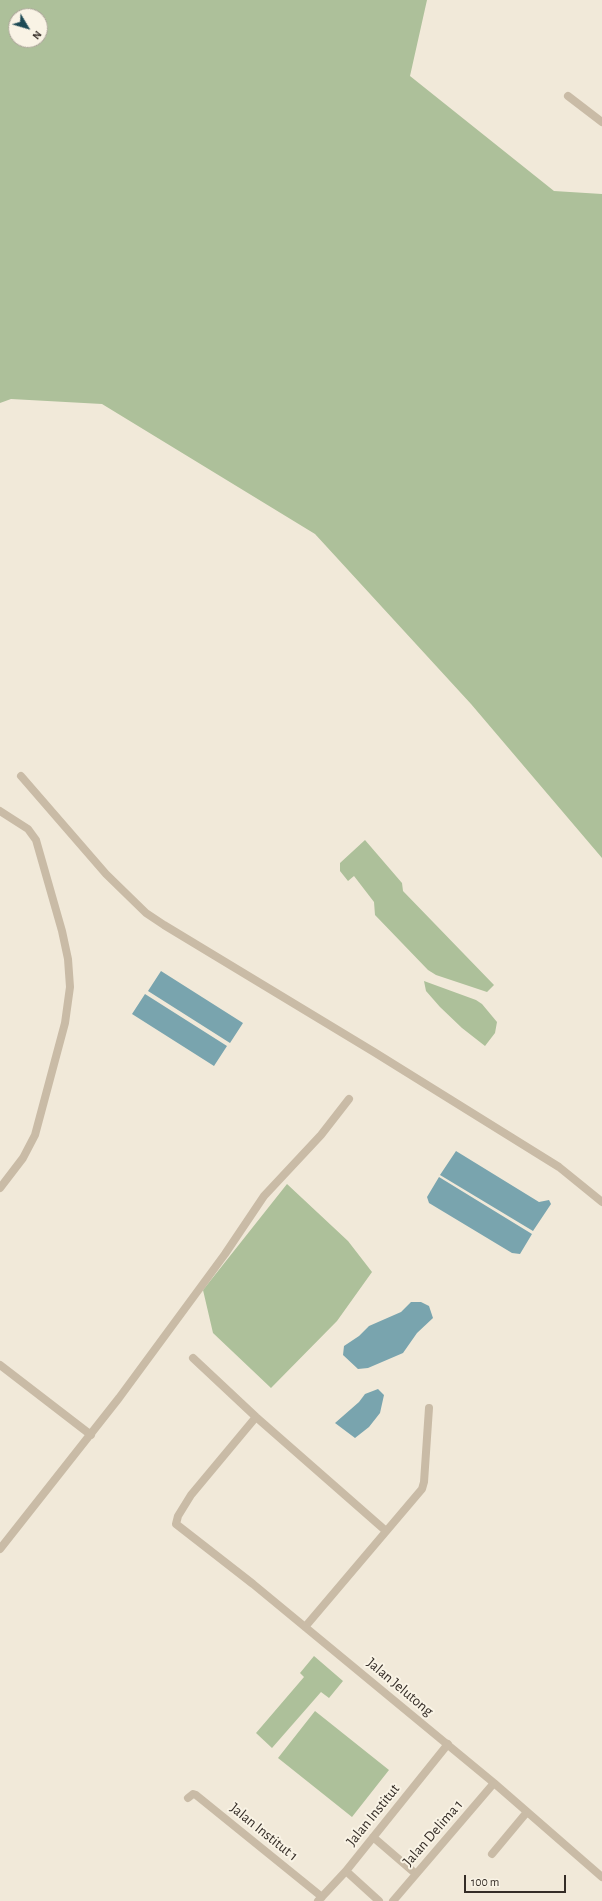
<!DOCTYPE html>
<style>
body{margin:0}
#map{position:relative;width:602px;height:1901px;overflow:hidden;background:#f1e9d9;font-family:"Alegreya Sans",sans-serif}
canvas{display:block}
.north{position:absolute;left:8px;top:8px;width:40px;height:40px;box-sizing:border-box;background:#f9f3e5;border:1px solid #aba499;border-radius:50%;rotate:128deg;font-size:11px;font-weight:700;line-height:16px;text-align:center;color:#352d27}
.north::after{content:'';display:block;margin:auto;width:14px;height:18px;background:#1d4a55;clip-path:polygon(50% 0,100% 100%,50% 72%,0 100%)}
.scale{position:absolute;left:464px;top:1875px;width:102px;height:18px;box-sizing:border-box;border:2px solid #352d27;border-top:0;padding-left:5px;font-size:12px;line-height:14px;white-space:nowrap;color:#352d27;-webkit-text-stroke:3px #f9f3e5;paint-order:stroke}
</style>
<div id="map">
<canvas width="602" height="1901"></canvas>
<div class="north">N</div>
<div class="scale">100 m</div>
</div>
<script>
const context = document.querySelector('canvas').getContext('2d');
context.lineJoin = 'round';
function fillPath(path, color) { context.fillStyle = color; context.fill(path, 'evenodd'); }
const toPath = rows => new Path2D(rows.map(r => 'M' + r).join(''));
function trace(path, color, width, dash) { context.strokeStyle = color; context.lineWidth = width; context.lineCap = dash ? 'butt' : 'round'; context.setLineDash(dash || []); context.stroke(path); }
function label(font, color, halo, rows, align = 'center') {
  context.font = font + ' "Alegreya Sans",sans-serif'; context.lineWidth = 4; context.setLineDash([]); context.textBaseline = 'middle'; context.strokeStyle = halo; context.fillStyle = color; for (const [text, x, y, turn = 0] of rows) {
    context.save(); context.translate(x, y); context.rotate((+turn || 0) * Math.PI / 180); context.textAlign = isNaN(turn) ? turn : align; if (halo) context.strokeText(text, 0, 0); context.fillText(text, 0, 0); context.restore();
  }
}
fillPath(toPath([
 [0,0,427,0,410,76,554,191,602,194,602,858,471,704,315,534,102,404,11,399,0,403],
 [16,16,40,16,40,40,16,40],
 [365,840,402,883,403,891,494,985,487,992,436,975,428,970,375,915,374,902,354,876,348,881,340,871,340,863],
 [424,981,476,1000,482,1004,497,1022,495,1033,485,1046,462,1028,440,1007,426,991],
 [287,1184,348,1241,372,1272,337,1321,271,1388,213,1333,203,1290],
 [314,1656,343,1681,329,1698,321,1692,272,1748,256,1733,304,1677,300,1673],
 [315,1711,389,1770,352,1817,278,1758]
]), '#adc09a');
fillPath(toPath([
 [161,971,243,1023,230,1043,148,991],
 [145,994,227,1046,214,1066,132,1014],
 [456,1151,539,1202,549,1200,551,1204,533,1231,440,1175],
 [439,1177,532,1234,520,1254,512,1253,429,1203,427,1197],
 [411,1302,421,1302,429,1306,433,1318,417,1333,403,1353,368,1368,358,1369,343,1355,344,1346,359,1336,369,1326,401,1312],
 [378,1389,384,1395,380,1413,369,1427,355,1438,335,1423,359,1402,365,1394]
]), '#79a4ae');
trace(toPath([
 [568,96,602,122],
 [21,776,106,874,146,913,164,925,374,1052,559,1167,602,1202],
 [0,811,28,829,36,840,62,931,68,959,70,987,65,1023,35,1135,23,1158,0,1188],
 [193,1358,256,1417,386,1531],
 [0,1365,91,1435],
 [256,1417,191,1495,178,1516,176,1524,253,1584,494,1783,602,1877],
 [0,1549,119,1398,225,1254,264,1196,321,1135,349,1099],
 [305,1627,422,1489,424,1482,429,1408],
 [188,1798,193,1794,196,1795,322,1897],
 [373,1837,416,1874],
 [492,1854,527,1812],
 [346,1871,379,1901],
 [318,1901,346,1871,448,1744],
 [393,1901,494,1783]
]), '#c9bba6', 8);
label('15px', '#352d27', '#f9f3e5', [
 ["Jalan Jelutong",400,1687,40],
 ["Jalan Institut",373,1815,-51],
 ["Jalan Institut 1",264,1832,39],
 ["Jalan Delima 1",433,1833,-49]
]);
</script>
